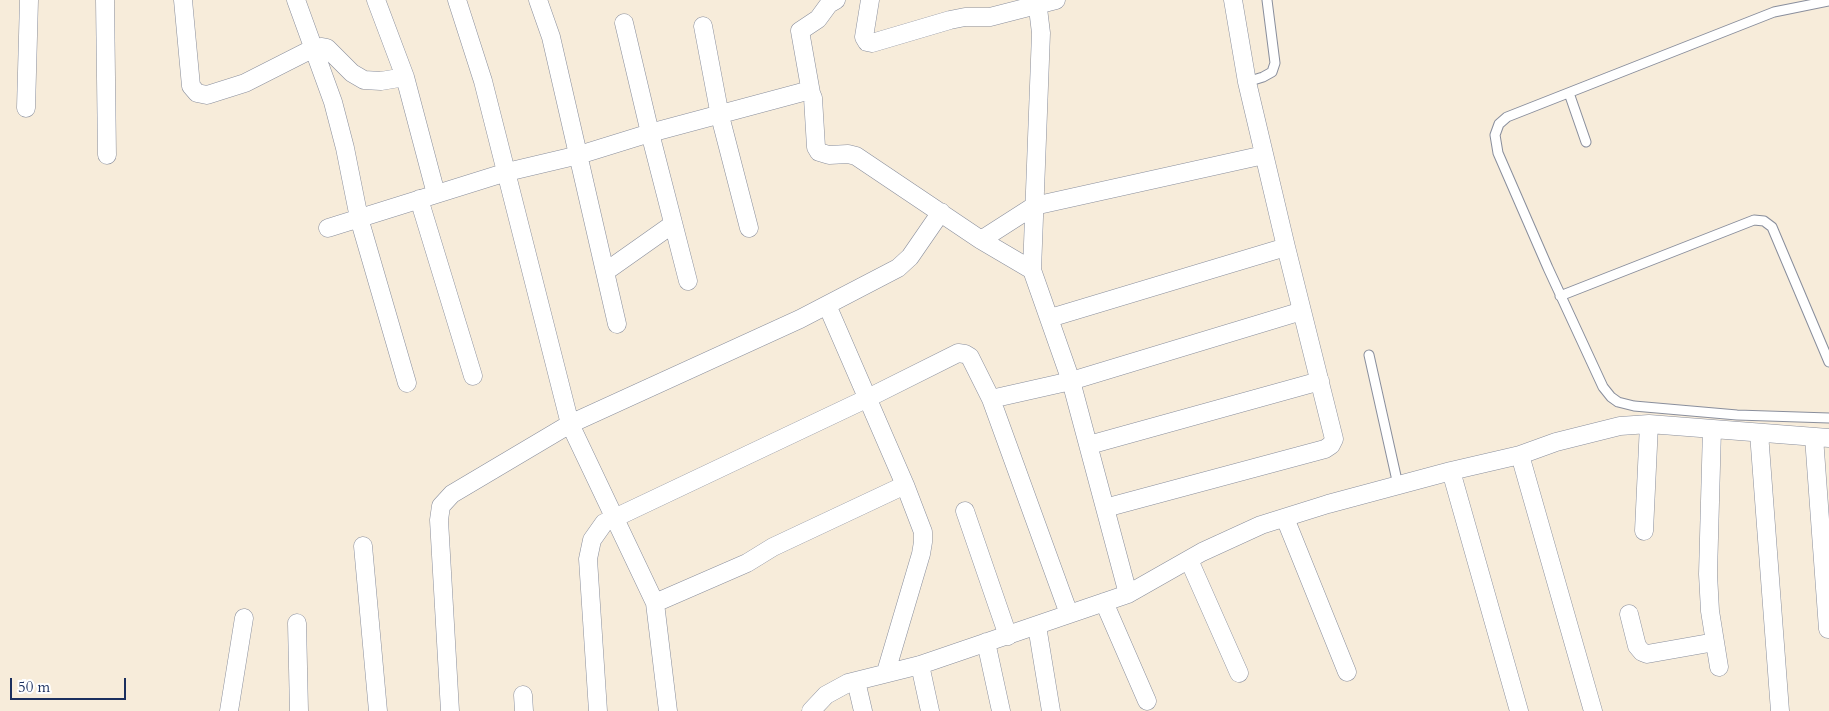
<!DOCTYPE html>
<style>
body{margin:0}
#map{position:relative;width:1829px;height:711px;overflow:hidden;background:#f7ecda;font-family:Cardo,serif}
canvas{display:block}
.scale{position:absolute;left:10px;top:678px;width:116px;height:22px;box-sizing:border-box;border:2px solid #1b2f5e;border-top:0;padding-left:6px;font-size:15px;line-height:18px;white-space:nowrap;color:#1b2f5e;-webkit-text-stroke:4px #fff;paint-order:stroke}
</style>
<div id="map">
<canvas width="1829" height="711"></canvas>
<div class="scale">50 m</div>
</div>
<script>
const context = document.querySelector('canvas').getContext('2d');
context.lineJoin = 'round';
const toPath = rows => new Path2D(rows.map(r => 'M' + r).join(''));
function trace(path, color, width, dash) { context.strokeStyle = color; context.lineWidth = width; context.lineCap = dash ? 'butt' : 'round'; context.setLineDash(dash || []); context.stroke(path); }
const service = toPath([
 [1829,1,1774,12,1507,117,1499,124,1495,135,1498,153,1548,268,1603,387,1611,397,1618,402,1634,406,1737,415,1829,418],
 [1247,82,1263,77,1272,72,1275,63,1267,0],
 [1569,93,1586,142],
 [1560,296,1754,220,1764,221,1772,227,1829,362],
 [1369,355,1398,485]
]);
const minor = toPath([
 [105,0,107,155],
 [183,0,191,86,197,93,207,95,245,83,314,48,322,47,327,48,352,73,364,80,381,81,405,77],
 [296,0,333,102,345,148,359,218,407,383],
 [376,0,405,77,436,194],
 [457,0,483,81,570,424,655,603,668,711],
 [538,0,551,37,617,324],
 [870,0,864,37,867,42,872,43,950,20,965,17,990,17,1056,0],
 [1037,0,1041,33,1032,270,1071,381,1128,594],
 [624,23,650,133,688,281],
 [703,26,720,116,749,228],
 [811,93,800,31,818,19,829,4,836,0],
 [26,108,29,0],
 [419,199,473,376],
 [328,228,507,172,579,155,650,133,803,92,811,93,813,98,816,147,819,152,829,155,848,154,856,156,981,240,1032,270],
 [981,240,1034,206,1264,155],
 [605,272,673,224],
 [827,305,905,485,923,532,923,542,921,554,886,672],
 [1050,318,1286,247],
 [991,399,1069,614],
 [1712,429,1708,574,1710,611,1719,667],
 [1759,433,1780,711],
 [1814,437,1828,629],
 [1089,445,1320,381],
 [1520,455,1593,711],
 [1451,471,1519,711],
 [1105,508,1325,449,1331,445,1334,439,1286,247,1247,82,1233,0],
 [965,511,1008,636],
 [1285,518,1347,672],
 [1644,531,1649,424],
 [363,546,378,711],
 [1189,560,1239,673],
 [1104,602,1147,701],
 [655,603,747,563,773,547,905,485],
 [1629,614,1637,646,1642,652,1647,654,1715,642],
 [297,623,299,711],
 [1037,626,1051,711],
 [986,642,1001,711],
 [920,665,930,711],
 [856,681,863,711],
 [523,695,524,711],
 [229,711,244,618],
 [450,711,439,520,441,506,452,494,570,424,800,319,898,268,910,257,941,212],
 [598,711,588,559,592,540,604,523,868,398,958,353,965,354,970,357,991,399,1071,381,1302,311],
 [811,711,826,695,848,683,920,665,1128,594,1202,552,1261,525,1328,504,1451,471,1520,455,1556,442,1620,426,1649,424,1829,438]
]);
trace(service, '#898e9c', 11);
trace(minor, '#898e9c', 19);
trace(service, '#fff', 9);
trace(minor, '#fff', 18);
</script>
